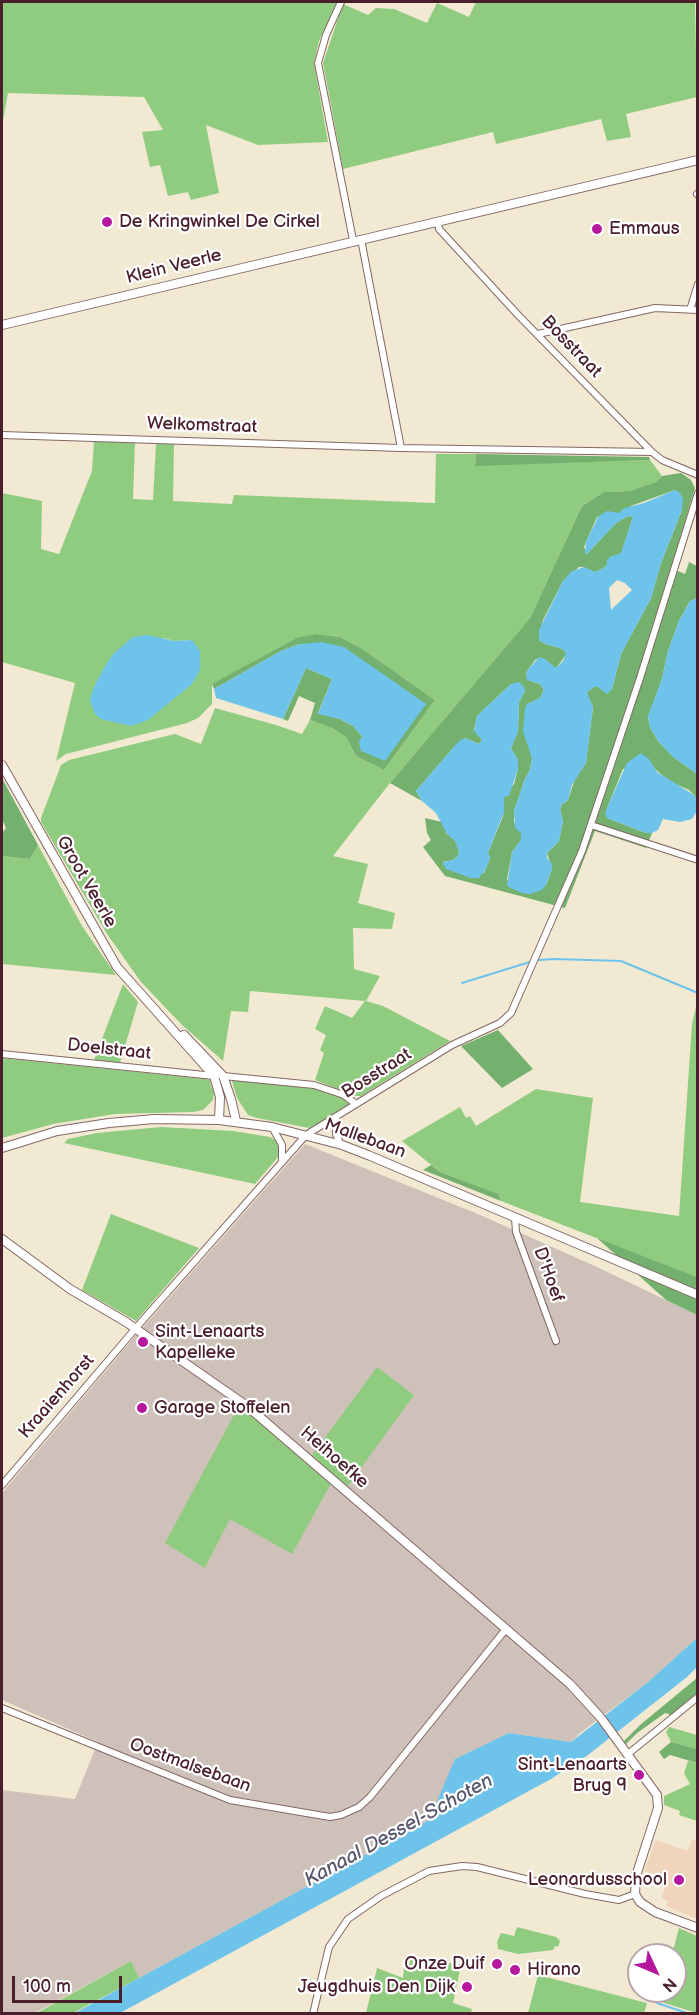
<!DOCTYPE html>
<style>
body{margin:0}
#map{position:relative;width:699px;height:2015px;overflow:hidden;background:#f2e9d2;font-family:"Balsamiq Sans",sans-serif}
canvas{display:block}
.frame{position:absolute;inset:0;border:3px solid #4a1f2b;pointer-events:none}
.north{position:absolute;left:627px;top:1943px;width:60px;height:60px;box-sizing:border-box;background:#fff;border:2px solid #b7a5aa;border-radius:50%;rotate:134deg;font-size:16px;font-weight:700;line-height:24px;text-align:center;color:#4a1f2b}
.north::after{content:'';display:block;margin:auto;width:21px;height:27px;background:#b5179e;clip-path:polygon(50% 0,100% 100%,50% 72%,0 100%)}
.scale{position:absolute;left:12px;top:1976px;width:110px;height:27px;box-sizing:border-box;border:3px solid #4a1f2b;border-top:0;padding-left:8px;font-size:18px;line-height:21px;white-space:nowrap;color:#4a1f2b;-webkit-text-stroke:4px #fff;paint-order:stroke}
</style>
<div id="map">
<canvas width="699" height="2015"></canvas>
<div class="frame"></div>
<div class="north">N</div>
<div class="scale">100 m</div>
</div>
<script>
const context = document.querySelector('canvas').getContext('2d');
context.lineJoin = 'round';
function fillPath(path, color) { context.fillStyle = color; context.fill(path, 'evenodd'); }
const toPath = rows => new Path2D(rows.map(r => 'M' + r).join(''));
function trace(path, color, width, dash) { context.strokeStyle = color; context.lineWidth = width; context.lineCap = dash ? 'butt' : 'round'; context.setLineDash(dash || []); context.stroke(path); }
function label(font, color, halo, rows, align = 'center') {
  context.font = font + ' "Balsamiq Sans",sans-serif'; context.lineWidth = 4.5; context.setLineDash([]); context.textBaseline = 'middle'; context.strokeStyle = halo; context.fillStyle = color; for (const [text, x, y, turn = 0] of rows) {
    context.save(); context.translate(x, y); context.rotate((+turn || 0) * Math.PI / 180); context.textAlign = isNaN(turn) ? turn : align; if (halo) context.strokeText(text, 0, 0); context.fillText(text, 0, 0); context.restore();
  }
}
fillPath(toPath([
 [692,1839,697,1841,697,1919,666,1906,668,1901,661,1898,666,1885,659,1882,660,1877,644,1871,656,1840,687,1851]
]), '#f0d5bc');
fillPath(toPath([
 [305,1144,478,1214,597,1267,697,1315,697,1638,648,1682,580,1733,571,1742,509,1733,456,1759,429,1820,139,1978,131,1961,35,2013,2,2013,2,1790,75,1799,98,1742,2,1700,2,1493,136,1335]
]), '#cec1b9');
fillPath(toPath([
 [2,2,337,2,319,41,314,63,328,142,258,145,206,125,219,193,191,200,188,192,168,196,160,165,150,167,142,132,163,130,144,97,8,93,2,126],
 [476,2,695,2,697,97,626,114,631,137,607,141,601,119,496,144,493,132,343,169,323,63,343,4,368,15,376,8,394,9,427,23,437,3,469,17],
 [94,441,135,443,133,499,153,500,156,444,174,444,173,501,232,504,234,495,435,503,436,454,476,454,475,465,650,460,662,476,656,482,629,491,604,492,582,506,530,618,390,783,333,856,368,864,358,903,395,913,392,929,353,928,354,969,380,976,366,1001,383,1006,450,1041,361,1096,356,1096,315,1080,324,1053,320,1050,326,1035,315,1029,325,1006,352,1018,365,1001,250,991,248,1012,231,1011,223,1061,182,1025,141,982,107,934,41,822,41,818,61,765,69,760,175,734,201,744,215,708,276,725,302,734,310,720,332,728,346,737,356,756,384,770,435,700,361,648,340,637,316,634,212,684,212,704,198,718,187,723,66,754,56,761,75,683,2,662,2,493,42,501,41,549,59,554,92,471],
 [163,638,175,641,191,640,170,702,162,707,93,689,113,654],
 [38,845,82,926,116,975,2,964,2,856,30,859],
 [123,984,138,1002,120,1063,94,1060],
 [697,1003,697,1277,501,1201,497,1194,440,1172,402,1141,460,1107,466,1118,470,1116,476,1126,536,1089,593,1098,580,1202,679,1216,692,1024],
 [2,1058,205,1079,210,1080,211,1086,214,1093,213,1100,203,1110,193,1112,115,1114,53,1124,2,1138],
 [239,1080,315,1089,340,1097,347,1100,350,1104,324,1121,309,1128,257,1118,248,1115,237,1098,232,1081],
 [161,1127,233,1131,270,1137,275,1140,280,1150,278,1157,255,1184,64,1143,68,1139,97,1133],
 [111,1214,199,1248,136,1321,82,1290],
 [377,1367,414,1395,345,1490,333,1480,292,1554,230,1519,205,1568,165,1543,241,1402,310,1458],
 [669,1727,697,1735,697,1749,671,1742,666,1732],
 [688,1761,697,1763,697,1821,679,1815,680,1811,664,1805,664,1796,690,1784,684,1773],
 [517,1927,556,1937,560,1941,558,1947,555,1946,553,1950,518,1954,498,1949,497,1942,501,1933,514,1936],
 [679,1928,697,1936,697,2013,658,2001,661,1991,675,1991,675,1955,672,1955],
 [405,1955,461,1965,453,2003,472,2009,471,2013,366,2013,377,1968,403,1978],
 [131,1961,139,1978,73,2013,35,2014],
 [538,1975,647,2003,644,2013,528,2013]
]), '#90cc80');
fillPath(toPath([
 [476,454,649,457,650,460,475,466],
 [681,473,691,480,695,488,671,568,685,574,689,562,697,566,697,598,690,601,679,621,668,651,662,679,648,717,650,727,658,741,672,756,697,774,697,802,694,795,689,790,669,781,654,768,623,769,607,808,607,818,646,833,652,833,646,848,595,831,565,908,445,876,423,847,431,840,427,833,425,818,442,822,447,834,455,840,459,852,458,856,453,860,443,862,484,873,490,858,488,853,503,816,504,796,514,784,518,769,518,760,511,748,518,731,519,702,525,691,511,684,477,716,474,730,482,740,479,744,465,738,453,748,416,791,422,801,390,783,530,618,582,506,604,492,629,491,656,482,662,476],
 [675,490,682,510,661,563,651,598,621,654,612,689,600,688,596,686,586,692,593,707,586,763,575,779,568,800,562,804,560,810,563,821,559,841,547,853,552,869,548,880,546,885,507,880,512,852,521,840,521,833,514,822,514,811,525,779,530,770,532,758,524,725,528,704,540,698,544,690,540,684,530,681,526,675,527,671,536,659,545,659,554,667,557,667,565,656,565,651,560,648,545,644,539,640,543,620,563,581,579,567,583,567,595,572,602,569,607,565,610,557,621,554,633,517,628,516,616,523,587,554,584,547,586,542,597,517,619,513,631,506],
 [316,634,340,637,361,648,435,700,384,770,356,756,346,737,332,728,310,720,315,703,299,696,288,721,283,719,306,668,332,679,318,713,340,719,353,726,362,736,426,704,300,644,281,651,214,689,212,684,297,638],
 [2,778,38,845,30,859,2,856,2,833,6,828,2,819],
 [498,1030,533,1069,502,1088,461,1046],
 [431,1165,440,1172,498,1194,501,1201,423,1170],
 [597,1238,697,1277,697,1315,666,1300],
 [697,1678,697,1693,671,1715,665,1713,637,1733,626,1744,623,1742,640,1725],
 [671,1742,697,1749,697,1763,670,1755,664,1759,659,1752]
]), '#74b06e');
fillPath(toPath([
 [675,490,680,493,683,499,682,510,661,563,651,598,621,654,612,689,607,694,596,686,587,692,593,707,586,763,572,785,568,800,562,804,560,810,563,821,559,841,547,853,547,858,552,864,552,869,546,885,542,890,530,894,522,893,507,886,512,852,521,840,521,833,515,828,514,811,525,779,530,770,532,758,523,732,525,709,527,704,540,698,544,690,540,684,527,680,526,675,527,671,539,657,545,659,554,667,557,667,563,661,565,656,565,651,560,648,545,644,539,640,539,630,563,581,572,571,584,567,595,572,602,569,607,565,607,560,610,557,621,553,633,517,628,516,616,523,587,554,585,553,586,542,598,517,607,511,619,513,625,508,644,503],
 [617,580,625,583,632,590,611,610,609,588],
 [697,598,698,598,697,774,672,756,658,741,650,727,648,716,662,679,668,651,679,621,690,601],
 [147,635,175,641,192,640,200,651,200,670,192,684,148,720,131,726,101,719,95,714,90,701,93,689,104,668,113,654,133,637],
 [321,642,344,647,426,704,385,761,361,751,359,742,362,736,353,726,340,719,318,714,332,679,306,668,283,719,216,698,214,689,281,651,300,644],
 [519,682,524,687,525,691,519,702,518,732,511,748,518,760,518,769,509,796,504,797,504,812,488,853,490,858,486,869,479,878,471,878,446,869,443,864,443,862,453,860,458,856,459,852,455,841,447,834,436,813,422,801,416,791,459,741,465,738,479,744,482,740,474,731,477,716,511,684],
 [641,753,649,759,657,772,694,795,697,802,697,811,692,819,680,822,663,819,658,830,652,833,646,833,607,818,605,814,607,808,627,763],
 [697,1638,697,1667,687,1677,588,1755,551,1779,120,2013,73,2014,429,1820,455,1759,509,1733,571,1742,648,1682]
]), '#6ec3eb');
trace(toPath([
 [538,960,555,959,621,961,698,993],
 [462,983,533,961],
 [657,2003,690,2014]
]), '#6ec3eb', 2);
const street = toPath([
 [341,2,326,35,318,63,353,240],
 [697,194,698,195],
 [438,221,439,229,519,316,652,452,662,460,698,475],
 [361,239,401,448],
 [690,310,698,284],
 [538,334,655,308,698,310],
 [2,435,401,448,652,452],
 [591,825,698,860],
 [2,1054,214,1076],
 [223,1076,314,1085,344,1095,356,1104],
 [336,1117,336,1134,341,1145],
 [272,1127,282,1145,282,1160],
 [515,1218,516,1232,556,1341],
 [2,1485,135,1329,306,1135,452,1045,500,1023,511,1013,582,851,640,678,698,493],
 [2,1708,230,1800,330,1817,341,1815,359,1807,370,1797,506,1629],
 [628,1754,698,1697],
 [313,2014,329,1947,348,1919,381,1896,429,1871,462,1866,477,1867,585,1894,619,1900,635,1894]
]);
const secondary = toPath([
 [2,325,698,160],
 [2,765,117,967,214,1076,220,1097,219,1120],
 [184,1035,223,1076,231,1099,236,1121],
 [2,1148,57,1131,109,1123,154,1119,219,1120,272,1127,342,1145,368,1155,698,1295],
 [2,1239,70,1289,126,1322,247,1406,570,1684,601,1718,657,1795,658,1808,636,1876,635,1894,640,1902,655,1912,698,1928]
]);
trace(street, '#856665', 8);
trace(secondary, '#856665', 10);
trace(street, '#fff', 6);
trace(secondary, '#fff', 8);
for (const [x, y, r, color] of [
 [107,222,6,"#b5179e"],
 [597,229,6,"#b5179e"],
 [143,1342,6,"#b5179e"],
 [142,1408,6,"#b5179e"],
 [639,1775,6,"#b5179e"],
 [679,1880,6,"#b5179e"],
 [497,1964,6,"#b5179e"],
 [515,1970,6,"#b5179e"],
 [467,1987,6,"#b5179e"]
]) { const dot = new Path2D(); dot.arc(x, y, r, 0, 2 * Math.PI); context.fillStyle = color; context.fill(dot); trace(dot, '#fff', 2); }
label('18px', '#4a1f2b', '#fff', [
 ["De Kringwinkel De Cirkel",119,222],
 ["Emmaus",609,229],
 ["Sint-Lenaarts",155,1332],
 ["Kapelleke",155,1353],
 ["Garage Stoffelen",154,1408],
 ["Sint-Lenaarts",627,1765,"right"],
 ["Brug 9",627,1786,"right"],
 ["Leonardusschool",667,1880,"right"],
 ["Onze Duif",485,1964,"right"],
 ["Hirano",527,1970],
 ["Jeugdhuis Den Dijk",455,1987,"right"]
], 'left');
label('18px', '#4a1f2b', '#fff', [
 ["Klein Veerle",174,267,-14],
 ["Bosstraat",571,347,46],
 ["Welkomstraat",202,426,2],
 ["Groot Veerle",86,882,60],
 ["Doelstraat",109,1050,6],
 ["Bosstraat",377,1074,-32],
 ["Mallebaan",365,1139,20],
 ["D'Hoef",548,1275,70],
 ["Kraaienhorst",57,1397,-49],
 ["Heihoefke",334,1458,41],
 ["Oostmalsebaan",190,1766,20]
]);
label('italic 20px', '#57586e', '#fff', [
 ["Kanaal Dessel-Schoten",399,1831,-29]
]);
</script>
